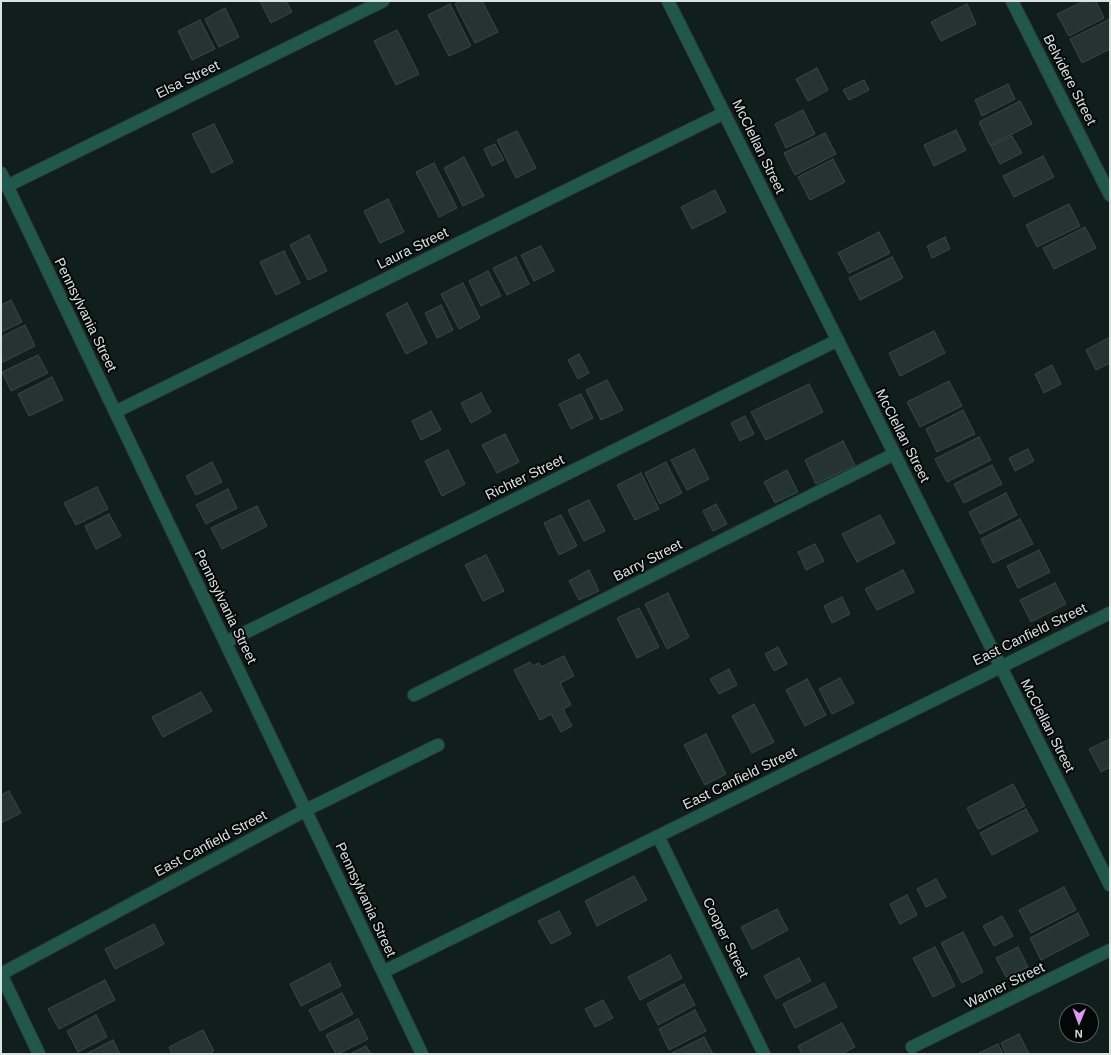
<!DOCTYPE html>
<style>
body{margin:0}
#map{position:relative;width:1111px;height:1055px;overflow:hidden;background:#101f1b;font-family:Helvetica,sans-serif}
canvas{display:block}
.frame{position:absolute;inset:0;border:2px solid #dae3e0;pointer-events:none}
.north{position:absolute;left:1059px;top:1003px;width:40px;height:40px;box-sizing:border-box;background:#030706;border:1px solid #595f5d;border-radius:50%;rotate:181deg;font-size:11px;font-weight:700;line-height:16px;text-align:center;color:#dae3e0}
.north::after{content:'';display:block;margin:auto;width:14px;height:18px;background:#de98f2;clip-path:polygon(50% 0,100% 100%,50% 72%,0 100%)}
</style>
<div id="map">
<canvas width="1111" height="1055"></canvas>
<div class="frame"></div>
<div class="north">N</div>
</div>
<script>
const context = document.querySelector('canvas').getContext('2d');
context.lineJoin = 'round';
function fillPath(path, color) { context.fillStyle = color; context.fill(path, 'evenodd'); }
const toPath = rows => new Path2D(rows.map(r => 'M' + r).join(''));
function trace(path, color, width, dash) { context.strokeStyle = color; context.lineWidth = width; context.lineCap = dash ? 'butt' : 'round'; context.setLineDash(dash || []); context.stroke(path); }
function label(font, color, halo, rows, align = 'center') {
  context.font = font + ' Helvetica,sans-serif'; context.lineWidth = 4; context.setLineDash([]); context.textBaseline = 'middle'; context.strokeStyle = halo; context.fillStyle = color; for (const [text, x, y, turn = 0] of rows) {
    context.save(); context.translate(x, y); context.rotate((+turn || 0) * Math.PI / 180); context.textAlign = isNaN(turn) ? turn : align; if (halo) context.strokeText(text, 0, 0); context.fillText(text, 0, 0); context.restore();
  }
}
const building = toPath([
 [260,1,286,1,292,12,271,23,260,1],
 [461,1,482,1,498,32,475,43,455,4,461,1],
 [1084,1,1096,1,1104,18,1069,36,1057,14,1084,1],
 [450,4,471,46,449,56,428,15,450,4],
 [967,4,976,24,941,41,931,22,967,4],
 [225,8,239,37,219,47,205,19,225,8],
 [1110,19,1110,49,1082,63,1070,39,1110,19],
 [200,20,215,49,192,60,178,31,200,20],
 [397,30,419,74,396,85,374,41,397,30],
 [817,68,828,90,808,101,796,79,817,68],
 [864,80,869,90,849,100,843,90,864,80],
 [1008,84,1015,99,982,116,975,100,1008,84],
 [1020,101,1032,124,990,145,979,122,1020,101],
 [803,110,815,134,786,148,775,124,803,110],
 [214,124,233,162,212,173,192,134,214,124],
 [956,130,966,150,934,166,924,145,956,130],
 [517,131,536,168,516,178,497,140,517,131],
 [825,133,836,154,795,175,784,153,825,133],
 [1012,136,1022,153,1000,164,991,146,1012,136],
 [495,144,504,160,492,166,484,149,495,144],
 [1043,156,1054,177,1014,197,1003,176,1043,156],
 [464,157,484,196,463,206,444,168,464,157],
 [833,159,845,182,810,200,798,177,833,159],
 [434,163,457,208,439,217,416,172,434,163],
 [715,190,726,212,692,229,681,207,715,190],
 [388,199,404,232,380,243,364,211,388,199],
 [1069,204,1080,226,1037,247,1026,225,1069,204],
 [1085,227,1096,248,1054,269,1043,248,1085,227],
 [879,232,890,253,849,273,838,253,879,232],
 [309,235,327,271,308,280,290,245,309,235],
 [945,237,950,249,932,258,927,246,945,237],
 [541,246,554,271,534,281,521,255,541,246],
 [284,251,300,283,276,295,260,262,284,251],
 [516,257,529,284,507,295,493,268,516,257],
 [892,257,903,278,860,300,849,278,892,257],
 [488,271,501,296,481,306,469,281,488,271],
 [463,283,480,318,459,329,441,294,463,283],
 [11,300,22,322,1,332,1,305,11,300],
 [407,303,427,343,406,354,386,314,407,303],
 [441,305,453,330,437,338,425,313,441,305],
 [25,325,35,346,1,363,1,337,25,325],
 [934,331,945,353,900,376,889,353,934,331],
 [1110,337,1110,363,1096,370,1086,350,1110,337],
 [579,354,589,373,578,379,568,360,579,354],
 [38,355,48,373,11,391,2,372,38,355],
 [1052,365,1061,384,1044,393,1035,374,1052,365],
 [52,377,63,400,29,416,18,394,52,377],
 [607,380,623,410,601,420,586,390,607,380],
 [949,381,962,406,920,427,907,402,949,381],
 [809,384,823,412,766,440,751,412,809,384],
 [481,393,491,412,471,423,461,403,481,393],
 [581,394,593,418,571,429,559,404,581,394],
 [963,410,975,434,937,452,926,429,963,410],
 [431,411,441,430,421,440,412,421,431,411],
 [745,416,754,434,740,441,731,423,745,416],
 [505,434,519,462,497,473,482,445,505,434],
 [979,437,991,460,947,482,935,459,979,437],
 [843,441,855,465,816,484,805,460,843,441],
 [694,449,709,479,687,490,671,460,694,449],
 [1028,449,1034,461,1015,471,1009,458,1028,449],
 [448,450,465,484,442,496,425,461,448,450],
 [212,462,222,482,196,495,186,476,212,462],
 [666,462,682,493,660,504,645,473,666,462],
 [992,465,1002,484,964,503,954,484,992,465],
 [787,470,798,492,775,503,764,482,787,470],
 [641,473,659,509,635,520,617,485,641,473],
 [97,487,108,509,76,525,64,503,97,487],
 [228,489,237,508,206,524,196,505,228,489],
 [1006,493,1017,515,980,534,969,512,1006,493],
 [589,500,605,531,584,541,568,510,589,500],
 [716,504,727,524,713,531,703,511,716,504],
 [257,506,267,526,222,549,211,528,257,506],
 [109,514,121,536,96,549,85,526,109,514],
 [561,515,577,546,559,555,544,523,561,515],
 [880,515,895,543,857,562,842,534,880,515],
 [1020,519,1033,544,993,563,981,539,1020,519],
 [815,544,824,561,806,570,798,552,815,544],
 [1039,550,1050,572,1018,588,1007,566,1039,550],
 [486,555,504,591,483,601,465,565,486,555],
 [589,570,599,591,579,600,569,581,589,570],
 [903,570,914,592,877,610,865,589,903,570],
 [1055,583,1066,604,1031,622,1020,600,1055,583],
 [668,593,689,637,667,649,645,604,668,593],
 [842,597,850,614,832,623,824,606,842,597],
 [639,608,659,647,637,658,617,618,639,608],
 [778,647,787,664,774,671,765,654,778,647],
 [564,656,574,676,560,683,571,705,563,709,572,726,561,732,551,714,540,720,514,670,530,662,533,666,539,663,541,667,564,656],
 [729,669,737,685,719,694,710,679,729,669],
 [840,678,854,703,832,714,819,689,840,678],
 [807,679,826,715,805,726,786,690,807,679],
 [201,692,212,711,163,737,152,717,201,692],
 [754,704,774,742,752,753,732,716,754,704],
 [706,734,726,774,705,785,684,745,706,734],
 [1110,739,1110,767,1101,772,1089,749,1110,739],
 [1013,784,1025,806,978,829,967,808,1013,784],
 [9,791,21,813,1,823,1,795,9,791],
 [1026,809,1038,831,992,855,980,833,1026,809],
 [634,876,647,900,597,926,585,901,634,876],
 [936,879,946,897,926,907,917,889,936,879],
 [1064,887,1076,910,1031,933,1019,910,1064,887],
 [907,895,917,915,900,924,890,904,907,895],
 [777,909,788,930,752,949,741,927,777,909],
 [559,911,571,934,551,944,538,921,559,911],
 [1078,913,1089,935,1041,960,1030,938,1078,913],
 [1002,916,1013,936,994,946,983,926,1002,916],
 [154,924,164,944,115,969,105,949,154,924],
 [963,932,983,972,962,983,941,943,963,932],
 [935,947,955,986,933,997,913,958,935,947],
 [1018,947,1028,967,1006,977,996,958,1018,947],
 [670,955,682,978,640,1000,628,977,670,955],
 [799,958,811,981,776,999,764,976,799,958],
 [330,963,341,986,301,1006,290,984,330,963],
 [105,980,115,1000,59,1029,48,1009,105,980],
 [824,983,837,1007,795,1028,783,1004,824,983],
 [684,984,695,1005,658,1025,647,1004,684,984],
 [342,993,353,1014,320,1031,309,1010,342,993],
 [603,1000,613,1018,595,1027,585,1009,603,1000],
 [695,1010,706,1031,669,1050,659,1029,695,1010],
 [96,1015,107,1037,78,1052,67,1031,96,1015],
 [358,1019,368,1039,338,1054,336,1054,326,1035,358,1019],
 [842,1023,855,1047,841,1054,802,1054,798,1046,842,1023],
 [203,1030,214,1051,209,1054,172,1054,169,1047,203,1030],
 [1019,1034,1029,1054,1006,1054,1001,1043,1019,1034],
 [704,1037,713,1054,670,1054,704,1037],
 [113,1040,120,1054,86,1054,113,1040],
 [998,1044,1003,1054,980,1054,979,1053,998,1044],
 [366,1046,371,1054,350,1054,366,1046]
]);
fillPath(building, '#253430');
trace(building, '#384843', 1);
const minor = toPath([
 [1012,1,1110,195],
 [1,173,422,1054],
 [7,186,383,1],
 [115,412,724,113],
 [226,642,838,340],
 [414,695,894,454],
 [658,836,764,1054],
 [383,972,1110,613],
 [1,974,306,810,438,745],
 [912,1047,1110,950]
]);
const tertiary = toPath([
 [668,1,1110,885],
 [1,974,39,1054]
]);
trace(minor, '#2c3a37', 14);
trace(tertiary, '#2c3a37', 14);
trace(minor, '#20594c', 12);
trace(tertiary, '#20594c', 12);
label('14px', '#dae3e0', '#030706', [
 ["Elsa Street",188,80,-26],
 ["Belvidere Street",1069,80,63],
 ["McClellan Street",758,147,64],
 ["Laura Street",413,249,-26],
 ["Pennsylvania Street",85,315,64],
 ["McClellan Street",902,436,63],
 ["Richter Street",525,478,-26],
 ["Barry Street",648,561,-27],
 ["Pennsylvania Street",225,607,64],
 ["East Canfield Street",1030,635,-26],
 ["McClellan Street",1047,726,63],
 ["East Canfield Street",740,779,-26],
 ["East Canfield Street",211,844,-28],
 ["Pennsylvania Street",365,900,65],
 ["Cooper Street",725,938,64],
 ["Warner Street",1005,986,-26]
]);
</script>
